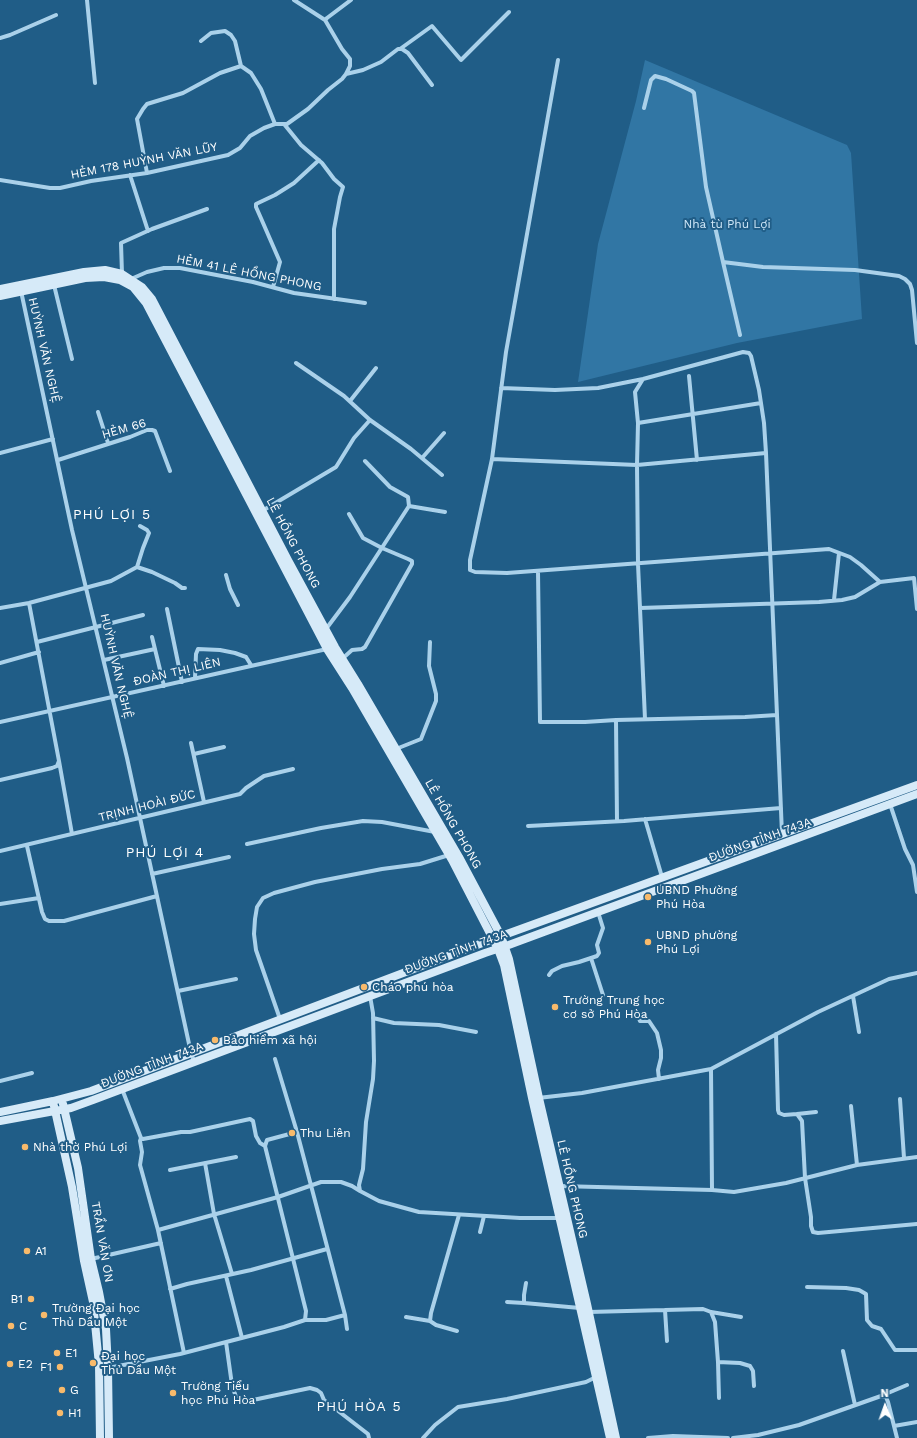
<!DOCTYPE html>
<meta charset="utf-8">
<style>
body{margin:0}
#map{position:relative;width:917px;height:1438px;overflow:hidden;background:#205d87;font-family:"Work Sans",sans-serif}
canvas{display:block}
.north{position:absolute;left:865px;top:1386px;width:40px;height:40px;-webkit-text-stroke:3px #205d87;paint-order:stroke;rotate:358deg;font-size:11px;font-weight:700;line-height:16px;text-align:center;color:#fff}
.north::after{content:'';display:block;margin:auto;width:14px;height:18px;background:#fff;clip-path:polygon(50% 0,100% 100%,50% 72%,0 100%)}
</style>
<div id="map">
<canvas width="917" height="1438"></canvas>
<div class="north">N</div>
</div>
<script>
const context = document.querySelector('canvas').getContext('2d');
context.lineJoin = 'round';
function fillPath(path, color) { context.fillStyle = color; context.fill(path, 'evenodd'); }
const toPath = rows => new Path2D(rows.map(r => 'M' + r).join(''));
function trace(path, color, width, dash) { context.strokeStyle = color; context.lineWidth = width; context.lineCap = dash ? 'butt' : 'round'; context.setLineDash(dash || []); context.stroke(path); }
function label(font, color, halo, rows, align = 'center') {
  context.font = font + ' "Work Sans",sans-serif'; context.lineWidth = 4; context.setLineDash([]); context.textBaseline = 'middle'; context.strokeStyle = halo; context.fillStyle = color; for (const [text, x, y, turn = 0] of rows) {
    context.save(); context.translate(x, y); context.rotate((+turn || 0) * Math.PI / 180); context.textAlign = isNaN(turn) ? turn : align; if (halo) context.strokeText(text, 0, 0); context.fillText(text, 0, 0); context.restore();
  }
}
fillPath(toPath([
 [645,60,847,145,851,153,862,319,737,343,578,382,598,244,636,101]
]), '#3176a4');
trace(toPath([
 [87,0,95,83],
 [325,20,327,18,351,0],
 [0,38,10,35,56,15],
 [201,41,211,33,225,31,231,35,235,41,241,66],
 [400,49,432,26,461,60,509,12],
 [558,60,506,352,492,459,470,560,470,570,475,572,507,573,829,549,850,557,861,565,880,582],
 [346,74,363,70,381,62,398,49,402,49,408,53,432,85],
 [644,108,651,80,655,76,666,79,692,91,694,93,706,187,723,262,763,267,855,270,899,276,905,279,910,284,912,290,917,343],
 [284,124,301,145,322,163,334,179,343,187,340,197,334,229,334,299],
 [147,173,137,119,143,109,147,104,183,93,220,73,241,66,251,73,261,89,275,124],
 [130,175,148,231],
 [0,180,50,188,60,188,91,181,147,173,228,155,240,148,250,136,264,128,275,124,287,124,308,109,328,90,342,79,346,74,350,66,350,59,342,49,325,20,294,0],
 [723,262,740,335],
 [122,274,121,243,152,229,207,209],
 [131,279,147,272,164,268,180,268,253,282,294,293,365,303],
 [54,285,72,359],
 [273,287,280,262,260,216,256,207,256,204,275,195,294,183,319,160],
 [21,291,72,530,127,758,191,1053,194,1061],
 [296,363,344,396,370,420,411,449,442,475],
 [689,376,697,460],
 [643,379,635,392,638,423,637,465,638,564,645,719],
 [501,388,555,390,598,388,643,379,743,352,749,353,751,356,759,390,764,423,766,453,782,834],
 [350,401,376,368],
 [98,412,108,443],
 [638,423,761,403],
 [0,453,53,439],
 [422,458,444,433],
 [492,459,637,465,766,453],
 [58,460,130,437,147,430,152,430,155,431,170,471],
 [409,506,445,512],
 [262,511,336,467,354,438,370,420],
 [137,567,143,548,149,533,147,530,140,526],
 [538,571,540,722,585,722,616,720,745,717,777,715],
 [226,575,230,589,238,605],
 [834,600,839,553],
 [0,608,29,603,111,581,137,567,152,572,175,583,182,588,185,588],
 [640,608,819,602,842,600,855,597,880,582,914,578,917,609],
 [167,609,182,682],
 [326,629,350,597,409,506,408,497,390,487,365,461],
 [152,637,164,686],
 [37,642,143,615],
 [342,659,352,650,362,649,365,647,412,564,412,561,408,559,382,548,363,538,349,514],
 [104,660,155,649],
 [0,663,39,652],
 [195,678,196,654,198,649,220,650,235,653,246,657,251,665],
 [616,720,617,821],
 [0,722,327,649],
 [191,743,204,802],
 [396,749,421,739,436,701,436,694,429,666,430,642],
 [194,754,224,747],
 [59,761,72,834],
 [0,780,52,768,57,766,59,761,29,603],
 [890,804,905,849,913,865,917,892],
 [645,819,662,877],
 [528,826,624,821,781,808],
 [247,844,321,828,363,821,382,822,435,832],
 [27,846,42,912,45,919,49,921,64,921,157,896],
 [0,851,240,794,246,788,264,776,293,769],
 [152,874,229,857],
 [0,904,39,898],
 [591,958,603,995],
 [549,975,552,971,562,966,579,962,597,956,599,953,597,945,603,928,598,912],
 [178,991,236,979],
 [370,996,373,1013,374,1061,373,1079,366,1122,363,1169,359,1185,360,1191,379,1201,419,1212,520,1218,559,1218],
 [853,996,859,1032],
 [636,1010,640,1021,649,1021,657,1033,661,1050,661,1058,658,1070,659,1079],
 [373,1018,394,1023,439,1025,476,1032],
 [280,1019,256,950,254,934,255,919,257,907,263,898,274,893,315,882,382,869,420,864,449,855],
 [776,1034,778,1110,779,1113,784,1115,797,1114,802,1121,805,1178,811,1217,811,1226,813,1232,818,1233,917,1224],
 [275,1059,297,1132,345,1315,347,1329],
 [711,1069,712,1190],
 [0,1081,32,1073],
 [122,1089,141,1138,143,1139,181,1132,190,1132,250,1119,253,1121,256,1136,260,1143,265,1146],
 [538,1098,582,1093,711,1069,818,1012,889,979,917,973],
 [900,1099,904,1158],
 [851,1106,857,1165],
 [797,1114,816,1112],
 [141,1138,140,1141,142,1152,140,1165,158,1230,184,1353],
 [205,1163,214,1214,232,1274],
 [170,1170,236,1157],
 [559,1186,712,1190,734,1192,786,1183,857,1165,917,1157],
 [158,1230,278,1197,321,1182,341,1182,352,1186,360,1191],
 [480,1232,484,1216],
 [91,1259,161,1243],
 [226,1276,242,1338],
 [526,1283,524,1295,524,1303,580,1308],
 [807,1287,846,1288,859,1290,866,1294,867,1320,872,1326,881,1329,895,1350,917,1350],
 [170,1289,187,1284,251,1270,327,1249],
 [507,1302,524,1303],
 [665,1310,667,1341],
 [589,1312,703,1309,711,1312,715,1322,718,1362,740,1363,750,1366,753,1371,754,1386],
 [711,1312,741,1317],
 [406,1317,430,1321],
 [305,1320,326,1320,345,1315],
 [457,1331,436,1325,430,1321,431,1313,459,1215],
 [226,1342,232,1385,236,1397,244,1400,253,1400,310,1388,317,1390,321,1393,324,1400,368,1434,369,1438],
 [843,1351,855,1405],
 [718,1362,719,1398],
 [108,1368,180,1354,284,1327,305,1320,306,1311,304,1303,265,1146,267,1140,297,1132],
 [881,1396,907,1385],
 [894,1426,917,1422],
 [423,1438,435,1425,458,1407,507,1399,586,1382,596,1377],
 [648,1438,673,1436,728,1438],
 [733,1438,758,1435,799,1425,881,1396,886,1397,888,1402,897,1438]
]), '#aad1ea', 4);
trace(toPath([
 [0,289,84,272,105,270,122,274,142,287,152,299,288,560,335,647,358,684,459,857,501,936,509,959,539,1098,587,1304,616,1438],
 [0,296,85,278,104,277,120,280,133,287,146,303,327,649,352,688,452,860,498,949,504,965,532,1098,610,1438],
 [63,1104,78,1168,91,1259,99,1292,106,1329,108,1368,109,1438],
 [54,1106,72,1187,84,1261,93,1302,99,1365,100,1438],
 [0,1112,53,1101,91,1091,493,939,917,785],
 [0,1121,71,1108,93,1100,485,953,506,946,917,794]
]), '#d6eaf8', 8);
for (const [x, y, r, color] of [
 [648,897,4,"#f8ba6b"],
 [648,942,4,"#f8ba6b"],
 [364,987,4,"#f8ba6b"],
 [555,1007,4,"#f8ba6b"],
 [215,1040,4,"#f8ba6b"],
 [292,1133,4,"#f8ba6b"],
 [25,1147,4,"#f8ba6b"],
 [27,1251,4,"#f8ba6b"],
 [31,1299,4,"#f8ba6b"],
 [44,1315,4,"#f8ba6b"],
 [11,1326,4,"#f8ba6b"],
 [57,1353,4,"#f8ba6b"],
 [93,1363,4,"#f8ba6b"],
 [10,1364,4,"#f8ba6b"],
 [60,1367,4,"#f8ba6b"],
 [62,1390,4,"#f8ba6b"],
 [173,1393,4,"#f8ba6b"],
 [60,1413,4,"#f8ba6b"]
]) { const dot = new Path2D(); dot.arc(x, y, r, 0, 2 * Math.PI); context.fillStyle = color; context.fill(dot); trace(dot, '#205d87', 1.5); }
label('12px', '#fff', '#205d87', [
 ["HẺM 178 HUỲNH VĂN LŨY",144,161,-11],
 ["HẺM 41 LÊ HỒNG PHONG",249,273,11],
 ["HUỲNH VĂN NGHỆ",44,350,77],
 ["HẺM 66",124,429,-16],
 ["LÊ HỒNG PHONG",293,543,62],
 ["HUỲNH VĂN NGHỆ",116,666,77],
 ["ĐOÀN THỊ LIÊN",177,672,-13],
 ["TRỊNH HOÀI ĐỨC",147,806,-14],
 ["LÊ HỒNG PHONG",453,824,60],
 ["ĐƯỜNG TỈNH 743A",760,840,-20],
 ["ĐƯỜNG TỈNH 743A",456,952,-20],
 ["ĐƯỜNG TỈNH 743A",152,1065,-21],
 ["LÊ HỒNG PHONG",572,1189,77],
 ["TRẦN VĂN ƠN",102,1242,80]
]);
label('12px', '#cfe7f8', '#205d87', [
 ["Nhà tù Phú Lợi",727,224]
]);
label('12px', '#fff', '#205d87', [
 ["UBND Phường",656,890],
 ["Phú Hòa",656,904],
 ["UBND phường",656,935],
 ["Phú Lợi",656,949],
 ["Cháo phú hòa",372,987],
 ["Trường Trung học",563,1000],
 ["cơ sở Phú Hòa",563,1014],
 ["Bảo hiểm xã hội",223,1040],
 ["Thu Liên",300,1133],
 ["Nhà thờ Phú Lợi",33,1147],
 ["A1",35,1251],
 ["B1",23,1299,"right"],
 ["Trường Đại học",52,1308],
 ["Thủ Dầu Một",52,1322],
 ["C",19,1326],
 ["E1",65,1353],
 ["Đại học",101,1356],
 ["Thủ Dầu Một",101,1370],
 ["E2",18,1364],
 ["F1",52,1367,"right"],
 ["Trường Tiểu",181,1386],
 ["học Phú Hòa",181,1400],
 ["G",70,1390],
 ["H1",68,1413]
], 'left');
context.letterSpacing = '1px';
label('14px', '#fff', '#205d87', [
 ["PHÚ LỢI 5",112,515],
 ["PHÚ LỢI 4",165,853],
 ["PHÚ HÒA 5",359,1407]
]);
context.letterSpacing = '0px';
</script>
